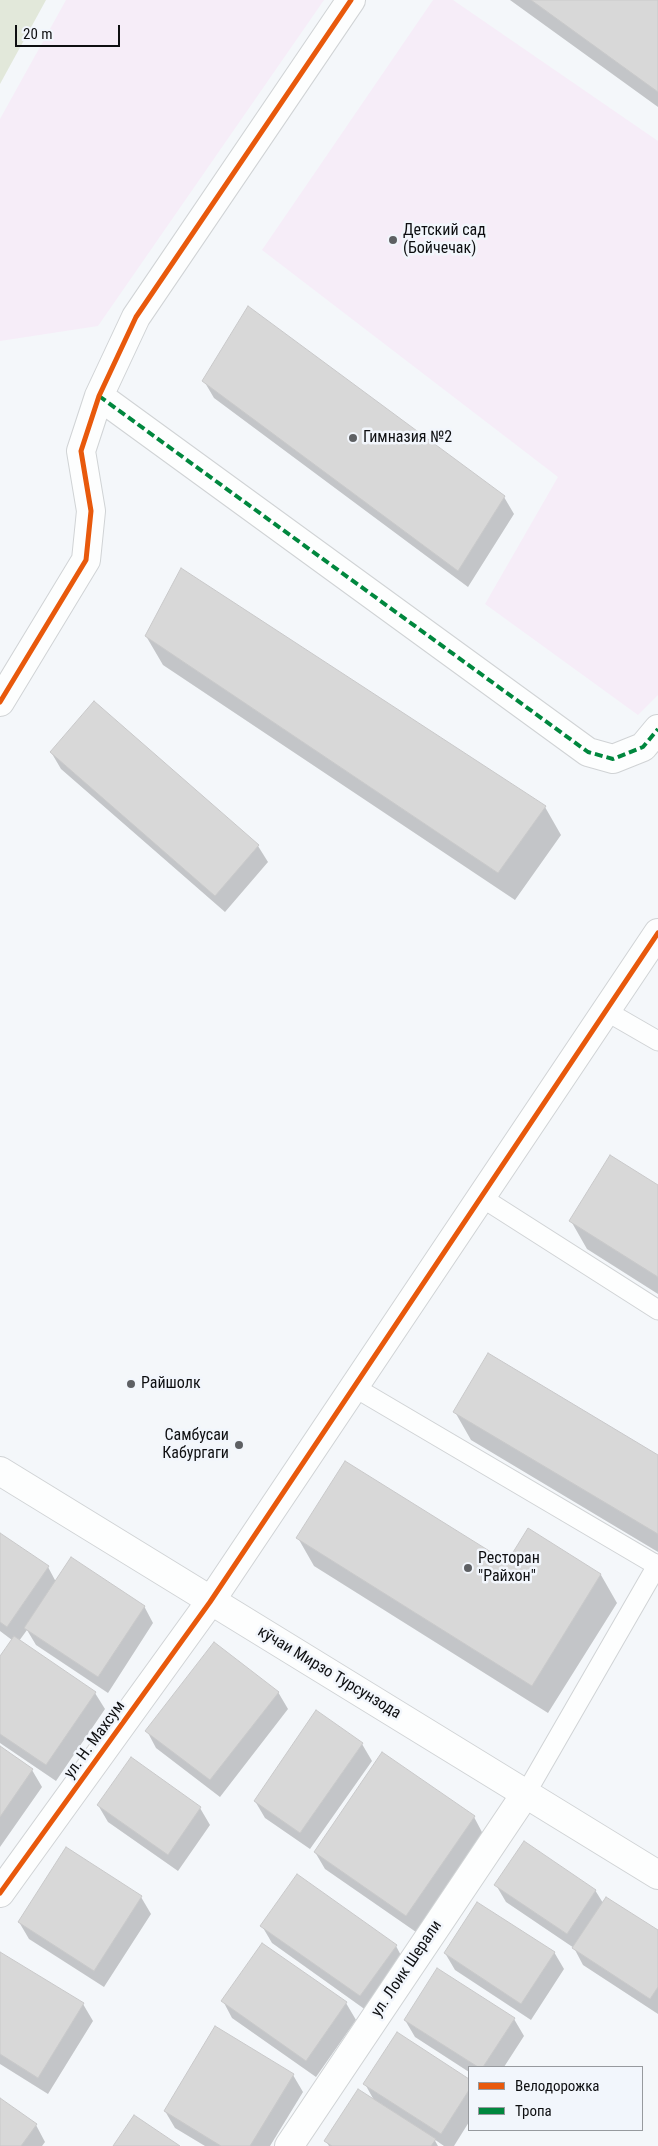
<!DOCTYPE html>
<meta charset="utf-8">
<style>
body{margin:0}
#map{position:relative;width:658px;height:2146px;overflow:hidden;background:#f4f7fa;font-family:"Roboto Condensed",sans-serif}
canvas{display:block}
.legend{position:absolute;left:468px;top:2066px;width:175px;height:65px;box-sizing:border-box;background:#f2f6fc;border:1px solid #979a9e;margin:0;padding:6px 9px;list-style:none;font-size:15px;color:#0e0f11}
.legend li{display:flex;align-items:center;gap:10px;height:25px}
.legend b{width:25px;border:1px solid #979a9e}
.scale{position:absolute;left:15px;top:25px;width:105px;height:22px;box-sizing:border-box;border:2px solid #0e0f11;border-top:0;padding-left:6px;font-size:15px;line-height:18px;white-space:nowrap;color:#0e0f11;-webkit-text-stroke:4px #f2f6fc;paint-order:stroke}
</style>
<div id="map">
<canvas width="658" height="2146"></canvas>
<ul class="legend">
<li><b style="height:6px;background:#e8590c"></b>Велодорожка</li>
<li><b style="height:6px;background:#00873e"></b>Тропа</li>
</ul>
<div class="scale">20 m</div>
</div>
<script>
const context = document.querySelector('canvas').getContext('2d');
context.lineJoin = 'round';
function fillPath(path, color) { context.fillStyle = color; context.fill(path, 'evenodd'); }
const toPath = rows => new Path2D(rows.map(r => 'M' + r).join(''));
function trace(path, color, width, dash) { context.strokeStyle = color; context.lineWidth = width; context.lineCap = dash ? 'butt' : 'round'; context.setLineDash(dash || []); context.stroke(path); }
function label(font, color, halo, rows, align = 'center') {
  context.font = font + ' "Roboto Condensed",sans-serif'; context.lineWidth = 5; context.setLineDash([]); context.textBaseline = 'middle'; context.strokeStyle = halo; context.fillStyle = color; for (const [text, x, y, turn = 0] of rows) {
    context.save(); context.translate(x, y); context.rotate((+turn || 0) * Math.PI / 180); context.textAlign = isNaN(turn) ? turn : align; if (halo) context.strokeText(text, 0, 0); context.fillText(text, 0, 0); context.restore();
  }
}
fillPath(toPath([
 [66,0,324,0,98,326,0,341,0,119],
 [433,0,453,0,658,141,658,695,638,715,485,604,558,477,262,250]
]), '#f6edf8');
fillPath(toPath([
 [0,0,46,0,0,84]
]), '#e2e8da');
fillPath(toPath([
 [510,0,658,0,658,107],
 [204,381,504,497,514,514,468,587,214,398],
 [146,636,545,807,561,835,515,900,163,665],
 [51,752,258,846,268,862,225,912,61,769],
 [658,1186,658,1294,587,1249,571,1221],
 [455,1412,658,1457,658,1552,471,1440],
 [529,1530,601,1575,617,1603,548,1713,314,1566,298,1538,507,1564],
 [0,1535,48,1567,56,1582,144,1606,153,1623,108,1693,36,1645,27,1630,19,1641,95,1693,105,1709,56,1781,0,1743,0,1658,12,1640,0,1631],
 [278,1692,288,1709,220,1797,156,1748,147,1731],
 [362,1744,372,1761,310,1849,265,1818,255,1801],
 [0,1747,32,1770,42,1787,0,1847],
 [98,1805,200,1808,210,1825,178,1871,108,1822],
 [474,1817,483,1834,416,1932,325,1869,315,1852],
 [66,1849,141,1897,151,1914,104,1987,29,1939,19,1922],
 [496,1885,595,1890,603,1903,658,1932,658,2014,583,1965,574,1948,506,1902],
 [262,1926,396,1946,405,1963,370,2013,272,1943],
 [263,1944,346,2003,356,2020,316,2077,232,2018,223,2001],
 [554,1952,564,1969,531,2020,455,1970,445,1953],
 [0,1953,83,2004,93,2021,48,2094,0,2064],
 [438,1970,514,2019,524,2036,504,2067,469,2067,469,2072,415,2037,405,2020],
 [397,2034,469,2080,469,2122,454,2146,444,2146,434,2139,438,2146,329,2146,326,2141,375,2102,365,2084],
 [293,2075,303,2092,270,2146,205,2146,175,2128,165,2111],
 [0,2100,36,2125,45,2142,42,2146,0,2146]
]), '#0003');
const building = toPath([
 [531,0,658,0,658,92,531,0],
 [248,306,505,496,458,571,202,381,248,306],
 [181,568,546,806,498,873,145,636,181,568],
 [94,701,259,845,215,896,50,752,94,701],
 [610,1155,658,1185,658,1277,569,1221,610,1155],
 [488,1353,658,1455,658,1534,453,1412,488,1353],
 [345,1461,507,1562,528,1528,601,1574,532,1686,296,1538,345,1461],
 [0,1533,49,1566,7,1627,0,1622,0,1533],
 [71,1557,145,1606,98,1677,24,1628,71,1557],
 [14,1636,96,1692,46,1765,0,1734,0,1656,14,1636],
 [214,1642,279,1692,210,1780,145,1731,214,1642],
 [316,1710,363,1743,300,1833,254,1801,316,1710],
 [0,1746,33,1769,0,1817,0,1746],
 [382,1752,475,1816,406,1916,314,1852,382,1752],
 [131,1757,201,1807,168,1855,97,1805,131,1757],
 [524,1841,596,1890,567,1934,494,1885,524,1841],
 [66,1847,142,1896,94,1971,18,1922,66,1847],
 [297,1874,397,1945,360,1996,260,1926,297,1874],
 [606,1897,658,1930,658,1987,650,1999,572,1948,606,1897],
 [477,1902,555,1952,521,2004,444,1953,477,1902],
 [262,1943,347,2002,306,2061,221,2001,262,1943],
 [0,1952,84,2003,38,2078,0,2054,0,1952],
 [437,1968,515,2018,483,2067,478,2067,404,2020,437,1968],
 [215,2026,294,2074,250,2146,221,2146,164,2111,215,2026],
 [397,2032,469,2079,469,2090,441,2134,363,2084,397,2032],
 [358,2089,436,2139,431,2146,332,2146,324,2141,358,2089],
 [0,2098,37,2124,21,2146,0,2146,0,2098],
 [134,2115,180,2146,113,2146,134,2115]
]);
fillPath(building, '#d8d8d8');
trace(building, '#c9c9ca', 1);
const lane = toPath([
 [606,1011,658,1041],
 [481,1197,658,1310],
 [354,1387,658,1566],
 [526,1793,658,1564]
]);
const street = toPath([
 [99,396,588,752,613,759,643,747,658,729],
 [0,702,86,560,91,511,81,451,99,396,136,317,351,0],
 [0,1893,210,1602,658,933],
 [289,2146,526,1793]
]);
const secondary = toPath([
 [0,1471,658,1875]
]);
trace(lane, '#d0d3d5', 21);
trace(street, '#d0d3d5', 30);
trace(secondary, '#d0d3d5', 30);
trace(lane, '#fdfefe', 19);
trace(street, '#fdfefe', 28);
trace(secondary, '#fdfefe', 28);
trace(toPath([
 [99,396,588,752,613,759,643,747,658,729]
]), '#00873e', 4, [8, 4]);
trace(toPath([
 [0,702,86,560,91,511,81,451,99,396,136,317,351,0],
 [0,1893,210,1602,658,933]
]), '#e8590c', 5);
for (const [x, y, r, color] of [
 [393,240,5,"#5e6063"],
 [353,438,5,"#5e6063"],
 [131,1384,5,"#5e6063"],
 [239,1445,5,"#5e6063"],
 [468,1568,5,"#5e6063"]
]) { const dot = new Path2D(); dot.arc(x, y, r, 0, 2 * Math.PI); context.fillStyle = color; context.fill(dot); trace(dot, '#f2f6fc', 2); }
label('16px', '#0e0f11', '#f2f6fc', [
 ["Детский сад",403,231],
 ["(Бойчечак)",403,249],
 ["Гимназия №2",363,438],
 ["Райшолк",141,1384],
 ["Самбусаи",229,1436,"right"],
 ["Кабургаги",229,1454,"right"],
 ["Ресторан",478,1559],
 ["\"Райхон\"",478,1577]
], 'left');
label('16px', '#0e0f11', '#f2f6fc', [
 ["кӯчаи Мирзо Турсунзода",329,1673,31],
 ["ул. Н. Махсум",95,1740,-54],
 ["ул. Лоик Шерали",407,1969,-56]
]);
</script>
